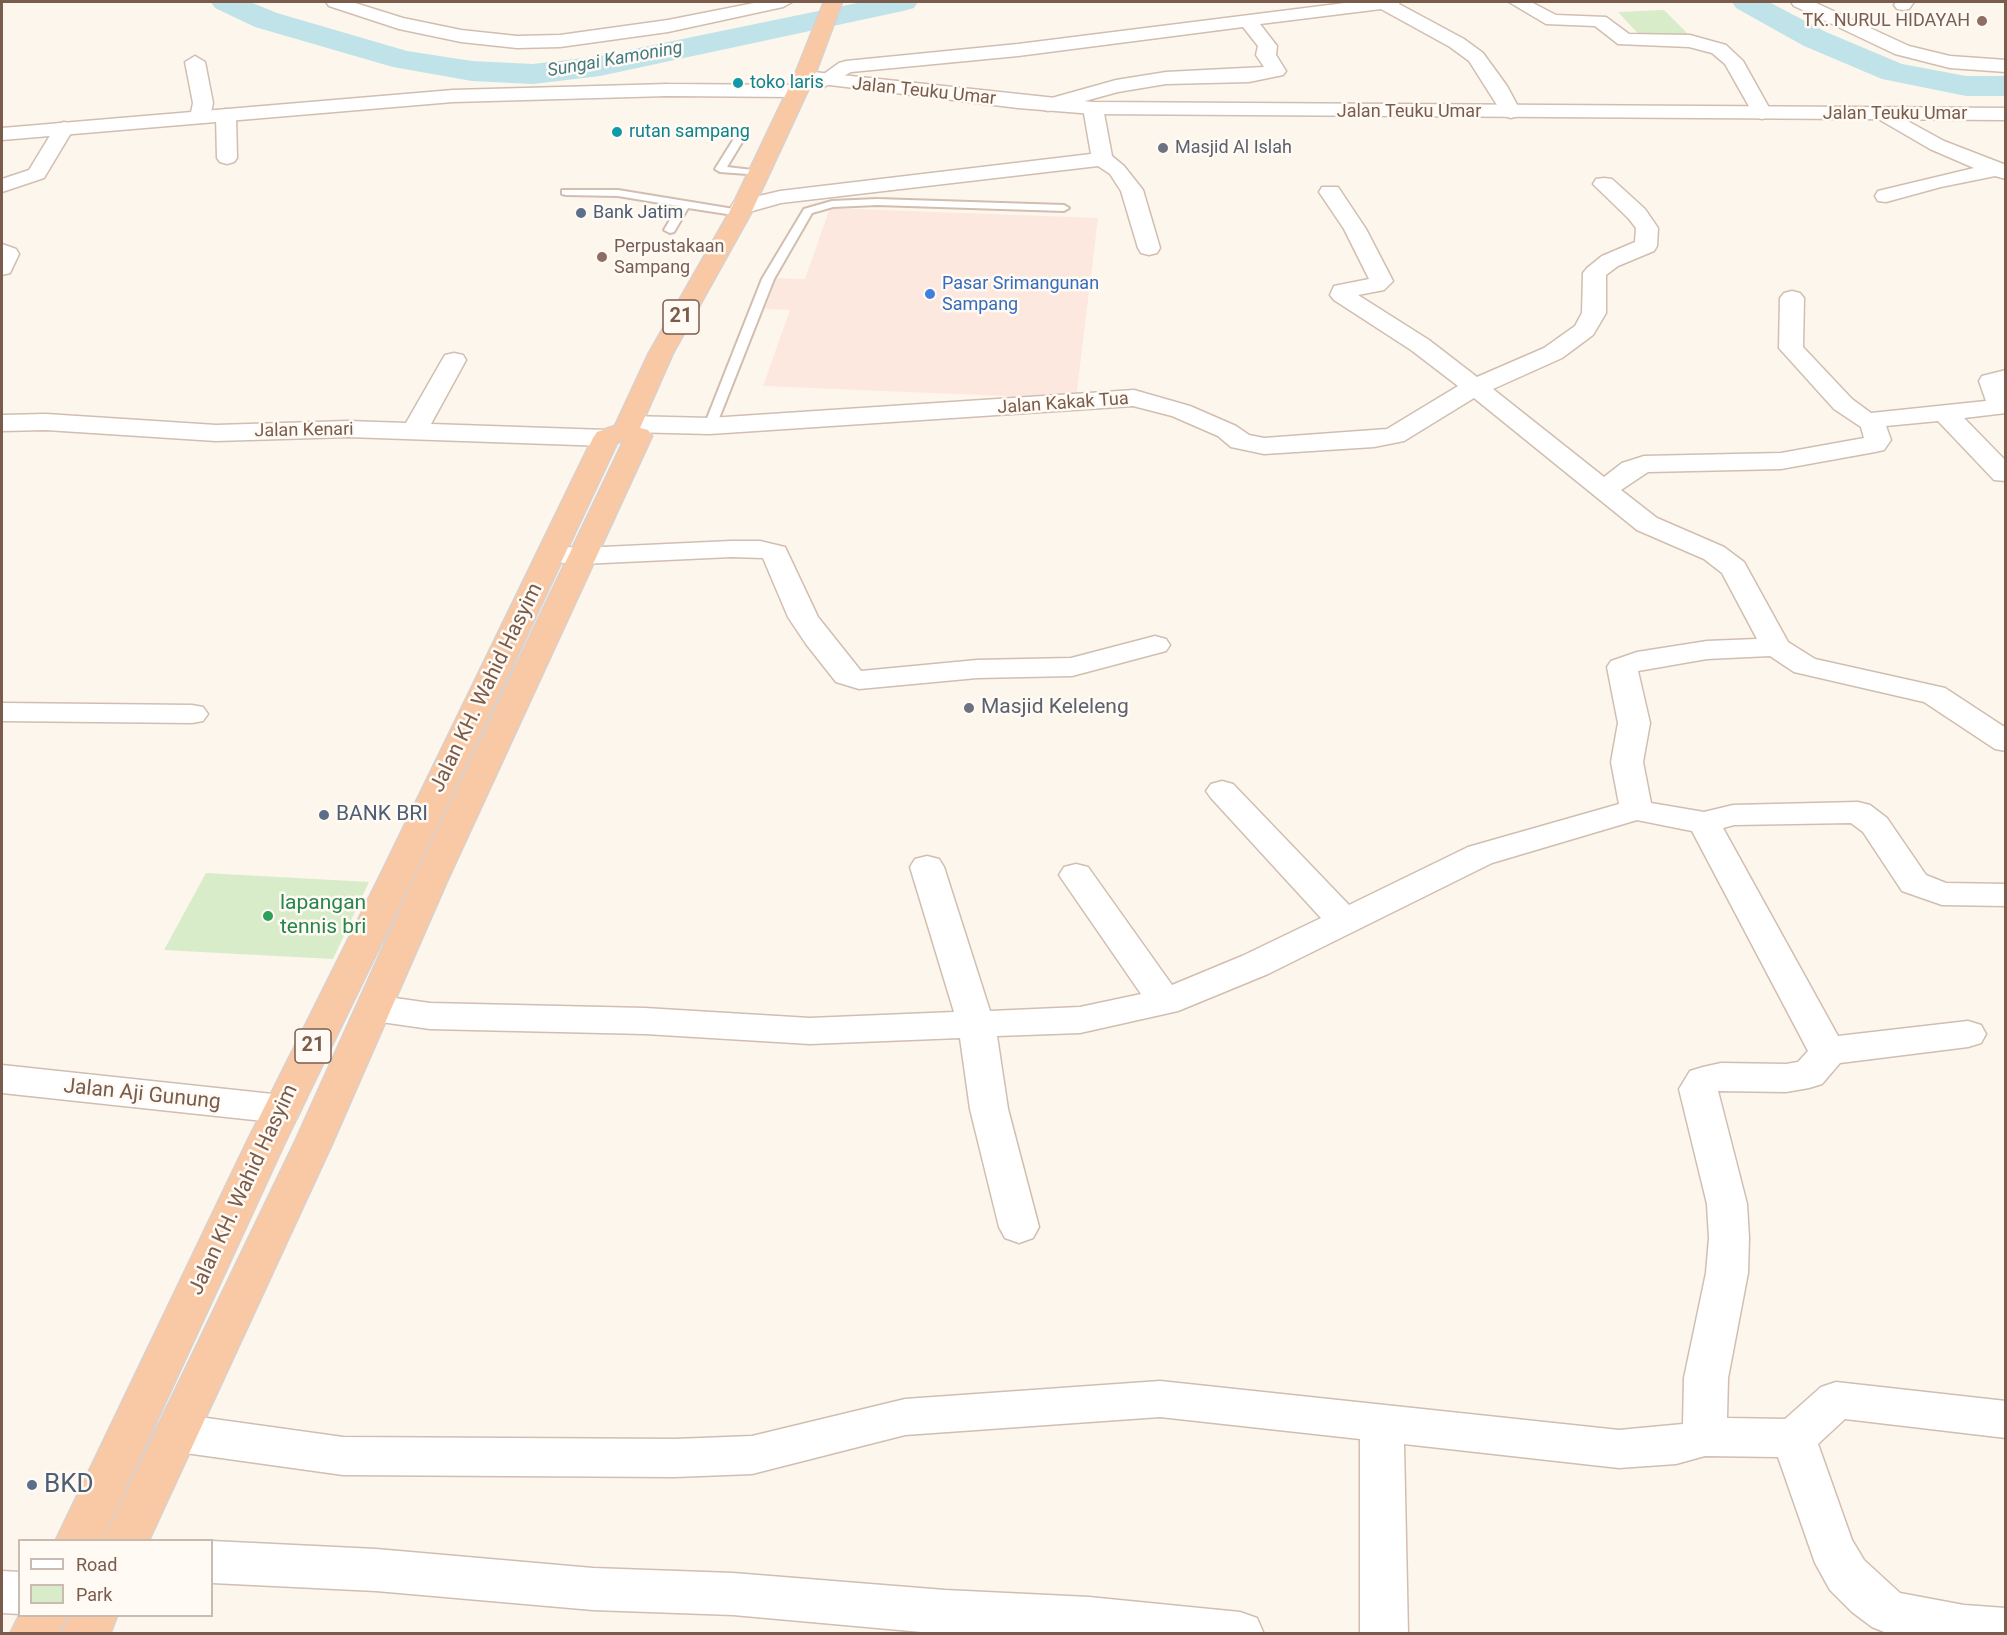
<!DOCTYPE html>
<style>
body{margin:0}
#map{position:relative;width:2007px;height:1635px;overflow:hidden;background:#fdf6ec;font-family:Roboto,sans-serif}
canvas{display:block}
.frame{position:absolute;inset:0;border:3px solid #7a5c4d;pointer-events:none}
.legend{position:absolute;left:18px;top:1539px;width:195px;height:78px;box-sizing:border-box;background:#fffaf3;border:2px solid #cabbb1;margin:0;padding:8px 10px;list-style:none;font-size:18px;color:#7a5c4d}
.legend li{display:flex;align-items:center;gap:12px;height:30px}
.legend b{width:30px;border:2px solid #cabbb1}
</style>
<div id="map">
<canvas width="2007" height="1635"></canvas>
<div class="frame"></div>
<ul class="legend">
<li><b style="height:8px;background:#fff"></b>Road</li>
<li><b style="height:16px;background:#d8ecc9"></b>Park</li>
</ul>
</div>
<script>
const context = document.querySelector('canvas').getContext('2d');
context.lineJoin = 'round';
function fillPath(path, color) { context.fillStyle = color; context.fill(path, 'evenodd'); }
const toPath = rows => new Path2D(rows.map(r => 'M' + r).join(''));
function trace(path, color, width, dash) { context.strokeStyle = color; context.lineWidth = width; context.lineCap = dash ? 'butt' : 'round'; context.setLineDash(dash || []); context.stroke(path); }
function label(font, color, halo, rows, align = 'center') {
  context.font = font + ' Roboto,sans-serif'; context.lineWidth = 5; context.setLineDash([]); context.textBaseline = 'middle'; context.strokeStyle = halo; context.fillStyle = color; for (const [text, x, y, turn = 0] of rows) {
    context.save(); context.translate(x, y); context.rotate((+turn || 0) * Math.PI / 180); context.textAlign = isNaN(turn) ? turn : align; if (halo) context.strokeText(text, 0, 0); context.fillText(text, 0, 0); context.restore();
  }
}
fillPath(toPath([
 [830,208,1098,218,1076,399,763,386,790,310,765,309,776,278,805,279]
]), '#fde8e0');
fillPath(toPath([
 [1664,10,1692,38,1644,40,1618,12],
 [206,873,369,882,333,959,164,950]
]), '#d8ecc9');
fillPath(toPath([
 [211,2,250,2,277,13,407,51,472,61,533,64,600,56,862,2,918,2,914,8,903,11,600,76,533,84,472,81,393,67,255,27,215,8,211,2],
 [1732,2,1769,2,1826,32,1902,64,1966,76,2006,76,2006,96,1966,96,1882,79,1804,46,1736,8,1732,2]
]), '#bfe3e8');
const service = toPath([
 [739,136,744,139,727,167,761,171,761,175,720,172,715,169,735,137,739,136],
 [562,190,618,190,740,210,745,213,740,216,688,208,674,232,670,233,664,230,678,206,618,196,566,195,562,194,562,190],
 [877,199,1064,205,1069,208,1064,211,877,205,833,207,812,213,774,279,716,426,715,429,705,429,704,426,762,279,804,209,832,201,877,199]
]);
const minor = toPath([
 [326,2,352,2,403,18,461,30,517,36,560,35,668,20,759,2,792,2,783,7,668,32,560,47,517,48,461,42,399,29,329,6,326,2],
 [1353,2,1400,2,1399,4,1464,39,1483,53,1507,86,1521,112,1518,116,1511,118,1504,116,1469,61,1450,47,1381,9,1260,24,1277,46,1276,55,1286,71,1283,75,1249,82,1166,84,1118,92,1048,111,1041,109,1038,105,1041,101,1116,80,1166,72,1264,67,1256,55,1258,46,1243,27,1018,56,851,72,824,87,814,81,839,63,846,61,1018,44,1353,2],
 [1509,2,1531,2,1556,15,1606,17,1629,34,1690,35,1726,45,1743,61,1772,113,1769,117,1762,119,1755,117,1725,64,1712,53,1689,47,1618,44,1595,26,1546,24,1509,2],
 [1791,2,1814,2,1909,46,1950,56,2006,60,2006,72,1950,68,1895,54,1794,6,1791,2],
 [1896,2,1914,2,1909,9,1903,10,1897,9,1894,5,1896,2],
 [195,56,205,62,213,103,210,117,207,121,200,123,193,121,190,117,193,103,185,62,195,56],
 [1093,102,1100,104,1103,108,1112,156,1124,166,1143,190,1160,248,1157,253,1149,255,1141,253,1138,248,1121,191,1110,174,1098,166,781,203,742,214,734,212,731,207,734,202,780,191,1091,154,1083,108,1086,104,1093,102],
 [1882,107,1944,141,2006,165,2006,179,1995,176,1941,187,1886,202,1878,201,1875,196,1878,191,1974,168,1930,149,1875,117,1872,113,1875,109,1882,107],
 [226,109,233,111,236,115,237,158,234,162,227,164,220,162,217,158,216,115,219,111,226,109],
 [64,122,71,124,74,128,44,178,2,192,2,179,29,170,57,124,64,122],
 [1604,178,1612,179,1645,209,1658,228,1657,246,1654,251,1618,266,1606,275,1606,313,1593,335,1562,358,1493,389,1604,477,1622,463,1644,456,1781,453,1864,438,1861,427,1834,409,1779,348,1780,298,1784,293,1792,291,1800,293,1804,298,1803,347,1852,399,1871,413,1986,401,1979,381,1982,376,2006,370,2006,413,1964,418,2006,461,2006,481,1994,480,1938,421,1886,426,1891,440,1884,450,1875,452,1781,469,1648,472,1621,490,1657,518,1724,547,1744,562,1788,642,1815,659,1945,688,2006,728,2006,751,1995,749,1924,702,1794,672,1770,656,1707,659,1638,671,1650,723,1643,762,1651,803,1704,812,1733,805,1858,802,1870,805,1887,818,1926,875,1946,883,2006,884,2006,906,1942,905,1902,891,1863,832,1851,823,1734,825,1723,828,1838,1036,1968,1021,1981,1025,1986,1034,1981,1043,1968,1047,1840,1063,1822,1084,1809,1088,1786,1092,1718,1091,1747,1204,1749,1238,1748,1273,1728,1378,1727,1418,1785,1419,1821,1387,1836,1382,2006,1401,2006,1438,1845,1419,1818,1444,1852,1540,1864,1560,1900,1593,1964,1605,2006,1608,2006,1634,1889,1634,1872,1627,1852,1612,1830,1590,1815,1563,1778,1457,1705,1456,1676,1464,1619,1468,1404,1444,1408,1634,1360,1634,1360,1439,1160,1417,905,1435,752,1474,675,1477,343,1475,178,1452,162,1446,156,1433,162,1420,178,1414,343,1437,675,1439,752,1436,905,1399,1160,1381,1619,1430,1683,1424,1684,1378,1706,1273,1709,1238,1707,1204,1679,1089,1690,1071,1703,1067,1721,1063,1786,1064,1798,1062,1808,1051,1692,831,1637,820,1492,863,1268,974,1178,1011,1080,1033,997,1036,1008,1109,1039,1227,1033,1238,1019,1243,1005,1238,999,1227,970,1109,960,1038,810,1044,645,1034,430,1029,374,1021,361,1017,356,1008,361,999,374,995,430,1003,645,1008,810,1018,954,1012,910,867,915,859,927,856,939,859,944,867,990,1011,1080,1007,1141,994,1059,875,1064,867,1076,864,1088,867,1172,985,1242,956,1321,918,1211,798,1206,791,1211,784,1222,781,1233,784,1349,905,1468,847,1619,804,1611,762,1618,723,1607,667,1611,661,1637,652,1707,641,1757,639,1722,573,1704,559,1637,530,1474,398,1404,441,1374,447,1264,454,1231,447,1218,436,1172,416,1133,406,710,434,629,432,620,429,616,424,620,419,629,416,710,418,1134,390,1190,406,1236,426,1249,435,1264,438,1387,429,1458,386,1411,350,1334,300,1330,295,1334,286,1369,279,1344,229,1319,192,1322,187,1338,187,1366,229,1393,281,1384,290,1358,295,1429,340,1477,377,1544,348,1575,326,1582,313,1583,273,1587,268,1602,256,1635,242,1636,228,1629,219,1593,184,1596,179,1604,178],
 [2,244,16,249,19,254,10,273,2,275,2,244],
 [454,353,463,355,466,360,431,424,606,430,615,432,619,438,615,444,606,446,348,437,216,441,46,430,2,431,2,415,46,414,216,425,348,421,406,423,442,360,445,355,454,353],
 [731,541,760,541,785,547,818,617,861,671,977,660,1071,658,1155,636,1166,639,1170,645,1166,651,1072,676,977,678,859,689,836,682,806,644,788,617,763,558,731,557,582,564,551,562,541,560,537,554,541,548,551,546,582,548,731,541],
 [2,703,192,705,203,707,208,714,203,721,192,723,2,721,2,703],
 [2,1065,282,1095,296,1099,301,1109,296,1119,282,1123,2,1093,2,1065],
 [212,1541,376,1549,593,1568,733,1573,945,1590,1089,1597,1240,1612,1257,1618,1264,1634,944,1634,733,1615,593,1610,376,1591,212,1583,212,1541],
 [2,1571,20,1572,20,1614,2,1613,2,1571]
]);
const tertiary = toPath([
 [804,71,1093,102,2006,108,2006,120,1093,114,1018,108,797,81,794,77,797,73,804,71],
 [668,84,796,85,806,91,796,97,668,96,453,102,2,140,2,128,453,90,668,84]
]);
const trunk = toPath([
 [824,2,842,2,814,77,751,213,673,353,640,428,648,430,652,436,447,881,332,1144,149,1540,103,1540,294,1144,413,881,624,440,617,443,413,878,285,1142,102,1540,56,1540,247,1142,379,878,593,438,597,432,615,426,649,353,729,213,794,77,824,2],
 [20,1614,20,1616,67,1616,59,1634,10,1634,20,1614],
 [69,1616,117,1616,110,1634,62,1634,69,1616]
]);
trace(service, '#d1beb0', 4);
trace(minor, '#d1beb0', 3);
trace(tertiary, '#d1beb0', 3);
trace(trunk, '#dad1cd', 3);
fillPath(service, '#fff');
fillPath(minor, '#fff');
fillPath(tertiary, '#fff');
fillPath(trunk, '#f9c8a4');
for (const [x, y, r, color] of [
 [1982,21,6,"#8d6e63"],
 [738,83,6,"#0f9aa8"],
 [617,132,6,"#0f9aa8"],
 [1163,148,6,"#6b7280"],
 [581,213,6,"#5c6f8a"],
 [602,257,6,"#8d6e63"],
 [930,294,6,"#3f7fe0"],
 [969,708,6,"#6b7280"],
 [324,815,6,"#5c6f8a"],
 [268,916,6,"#2e9e5b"],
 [32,1485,6,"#5c6f8a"]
]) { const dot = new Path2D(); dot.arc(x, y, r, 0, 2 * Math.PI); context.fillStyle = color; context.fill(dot); trace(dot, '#fffaf3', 2); }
label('18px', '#785e54', '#fffaf3', [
 ["TK. NURUL HIDAYAH",1970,21],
 ["Perpustakaan",614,247,"left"],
 ["Sampang",614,268,"left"]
], 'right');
label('italic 18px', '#437c86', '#fffaf3', [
 ["Sungai Kamoning",615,60,-10]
]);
label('18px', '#0d838f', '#fffaf3', [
 ["toko laris",750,83],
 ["rutan sampang",629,132]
], 'left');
label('18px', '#7a5c4d', '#fffaf3', [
 ["Jalan Teuku Umar",924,92,6],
 ["Jalan Teuku Umar",1409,112],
 ["Jalan Teuku Umar",1895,114],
 ["Jalan Kakak Tua",1063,404,-4],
 ["Jalan Kenari",304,431,-1]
]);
label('18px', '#5b616d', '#fffaf3', [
 ["Masjid Al Islah",1175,148]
], 'left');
label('18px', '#4e5e75', '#fffaf3', [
 ["Bank Jatim",593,213]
], 'left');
label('18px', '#366cbe', '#fffaf3', [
 ["Pasar Srimangunan",942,284],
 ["Sampang",942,305]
], 'left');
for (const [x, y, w] of [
 [681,317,36],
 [313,1046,36]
]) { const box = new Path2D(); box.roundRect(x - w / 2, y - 17, w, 34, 4.5); context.fillStyle = '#fffaf3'; context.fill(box); trace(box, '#7a5c4d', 1.5); }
label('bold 20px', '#7a5c4d', null, [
 ["21",681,317],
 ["21",313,1046]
]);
label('21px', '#7a5c4d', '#fffaf3', [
 ["Jalan KH. Wahid Hasyim",487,688,-64],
 ["Jalan Aji Gunung",142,1095,6],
 ["Jalan KH. Wahid Hasyim",244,1190,-65]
]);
label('21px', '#5b616d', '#fffaf3', [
 ["Masjid Keleleng",981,708]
], 'left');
label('21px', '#4e5e75', '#fffaf3', [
 ["BANK BRI",336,815]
], 'left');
label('21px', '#27864d', '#fffaf3', [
 ["lapangan",280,904],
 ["tennis bri",280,928]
], 'left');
label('26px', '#4e5e75', '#fffaf3', [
 ["BKD",44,1485]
], 'left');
</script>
